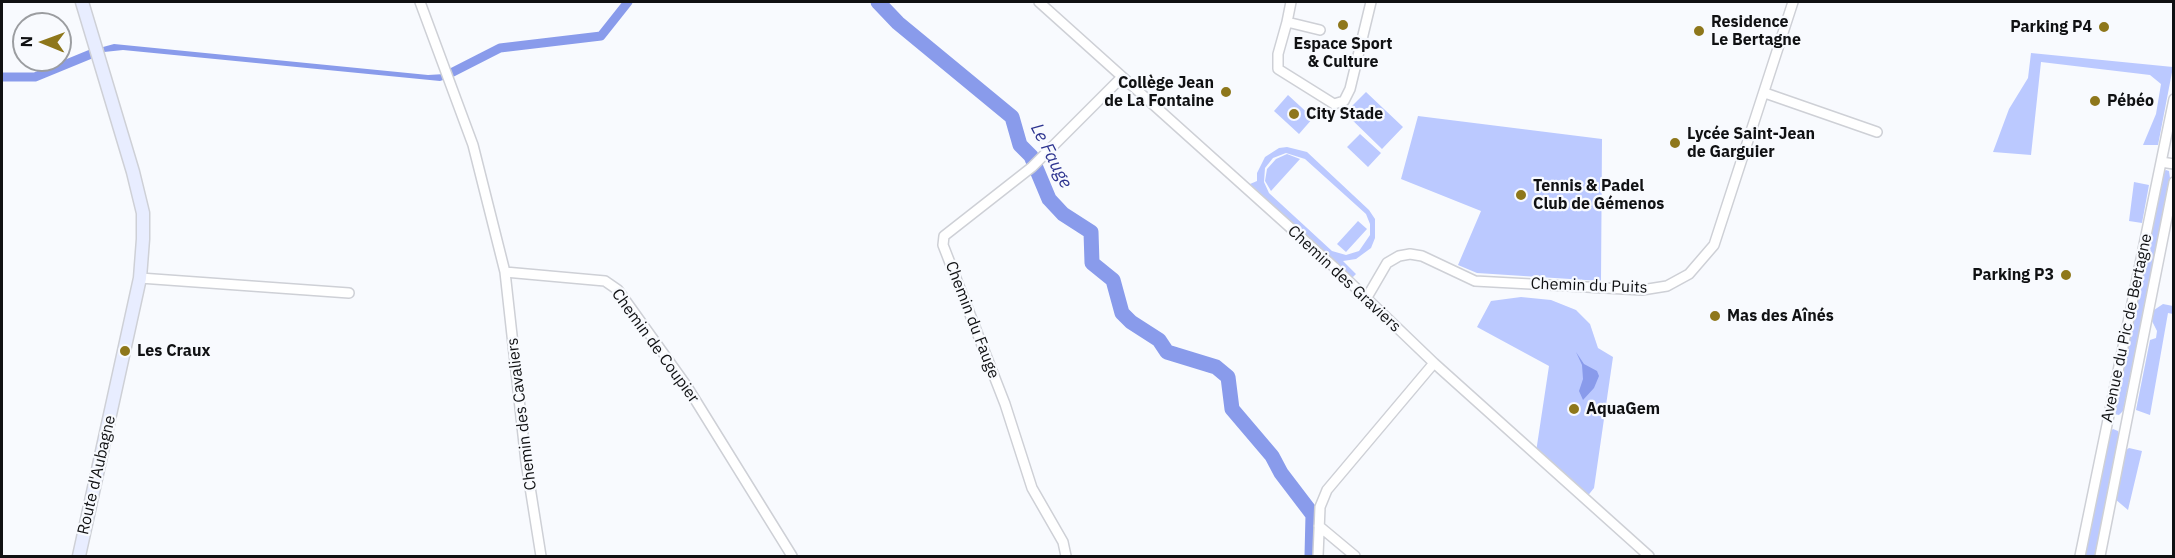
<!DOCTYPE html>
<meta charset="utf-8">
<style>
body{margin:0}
#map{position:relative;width:2175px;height:558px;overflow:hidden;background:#f8fafe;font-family:"IBM Plex Sans",sans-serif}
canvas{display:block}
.frame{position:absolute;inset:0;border:3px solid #101113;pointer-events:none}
.north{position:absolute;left:12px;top:12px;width:60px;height:60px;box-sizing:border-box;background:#f8fafe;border:2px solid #9b9da0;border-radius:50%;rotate:271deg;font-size:16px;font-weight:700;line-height:24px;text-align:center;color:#101113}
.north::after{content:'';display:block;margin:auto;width:21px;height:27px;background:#8e771b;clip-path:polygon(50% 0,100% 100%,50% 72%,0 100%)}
</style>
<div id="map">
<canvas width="2175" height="558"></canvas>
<div class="frame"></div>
<div class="north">N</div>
</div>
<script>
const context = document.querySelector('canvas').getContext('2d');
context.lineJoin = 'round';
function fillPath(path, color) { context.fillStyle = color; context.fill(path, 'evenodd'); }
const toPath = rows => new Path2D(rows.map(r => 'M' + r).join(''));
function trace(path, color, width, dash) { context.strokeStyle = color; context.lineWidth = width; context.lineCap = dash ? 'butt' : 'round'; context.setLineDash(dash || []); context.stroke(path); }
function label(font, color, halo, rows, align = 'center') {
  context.font = font + ' "IBM Plex Sans",sans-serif'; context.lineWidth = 4.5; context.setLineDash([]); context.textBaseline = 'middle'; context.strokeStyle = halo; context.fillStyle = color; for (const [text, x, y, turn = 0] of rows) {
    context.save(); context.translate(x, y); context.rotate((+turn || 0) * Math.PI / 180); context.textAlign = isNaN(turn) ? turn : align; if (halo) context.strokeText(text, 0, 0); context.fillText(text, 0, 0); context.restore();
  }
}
fillPath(toPath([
 [2031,53,2173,67,2158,145,2143,145,2156,114,2161,84,2150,75,2041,62,2031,155,1993,152,2009,109,2028,78],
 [1366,92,1403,127,1382,149,1345,113],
 [1288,95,1313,118,1299,134,1274,111],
 [1418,116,1602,139,1601,281,1477,273,1458,265,1481,211,1401,179],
 [1360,134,1381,153,1368,167,1347,147],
 [1287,147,1307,152,1369,210,1375,219,1375,238,1371,248,1356,259,1343,261,1356,274,1352,278,1250,184,1257,181,1257,173,1265,157,1279,148],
 [1286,153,1305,159,1366,214,1370,224,1370,235,1359,251,1346,255,1332,251,1269,193,1264,182,1265,168,1273,158],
 [1287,154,1300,159,1271,191,1265,181,1267,169,1276,159],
 [2166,170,2169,171,2170,178,2123,411,2119,415,2114,414,2162,173],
 [2134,182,2149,185,2142,223,2129,221],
 [1358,221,1367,229,1346,252,1337,244],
 [1521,297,1551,300,1576,310,1590,324,1598,348,1613,357,1594,488,1586,498,1536,452,1549,366,1477,327,1491,301],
 [2163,304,2173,306,2173,314,2168,313,2150,415,2136,410,2150,340,2156,338,2157,331,2152,321,2154,310],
 [2113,429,2118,431,2120,437,2095,556,2083,556,2108,433],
 [2129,448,2142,451,2128,510,2115,499,2126,450]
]), '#bbc9ff');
fillPath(toPath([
 [114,44,428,75,445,74,446,79,440,81,123,50,104,52,103,47],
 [1576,352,1584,364,1597,371,1599,376,1594,388,1583,400,1579,391,1583,379,1582,365]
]), '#899beb');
trace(toPath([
 [449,74,500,48,601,36,628,2],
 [2,77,35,77,91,54]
]), '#899beb', 9);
trace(toPath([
 [878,2,898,23,1012,117,1020,145,1031,156,1049,199,1063,214,1091,232,1092,263,1113,280,1122,313,1131,322,1159,340,1167,352,1216,367,1228,377,1232,409,1272,456,1281,473,1313,515,1312,556]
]), '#899beb', 15);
const street = toPath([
 [420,2,473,145,505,272,605,281,618,290,686,385,792,556],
 [1039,2,1334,267,1434,363,1649,556],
 [1287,22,1291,2],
 [1320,30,1287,22,1278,54,1278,69,1334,104,1344,101,1350,89,1371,2],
 [1765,93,1877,132],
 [2161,162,2174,164],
 [505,272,526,462,541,556],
 [140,278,349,293],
 [1366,299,1387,263,1399,256,1410,254,1422,256,1475,281,1642,290,1667,286,1689,274,1714,245,1793,2],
 [1319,526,1355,556],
 [1066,556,1063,542,1032,488,1005,404,943,245,944,236,1032,167,1121,78],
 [1318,556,1320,507,1327,490,1434,363],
 [2080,556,2174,99],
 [2100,556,2174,182]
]);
const secondary = toPath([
 [79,556,140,278,143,239,143,213,133,172,82,2]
]);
trace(street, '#ced0d6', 12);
trace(secondary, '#ced0d6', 15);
trace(street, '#fff', 9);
trace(secondary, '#e8edff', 12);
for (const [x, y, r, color] of [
 [1343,25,6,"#8e771b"],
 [2104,27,6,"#8e771b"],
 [1699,31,6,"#8e771b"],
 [1226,92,6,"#8e771b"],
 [2095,101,6,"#8e771b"],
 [1294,114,6,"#8e771b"],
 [1675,143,6,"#8e771b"],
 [1521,195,6,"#8e771b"],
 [2066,275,6,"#8e771b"],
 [1715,316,6,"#8e771b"],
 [125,351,6,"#8e771b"],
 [1574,409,6,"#8e771b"]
]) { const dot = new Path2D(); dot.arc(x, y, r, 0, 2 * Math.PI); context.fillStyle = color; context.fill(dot); trace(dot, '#f8fafe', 2); }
label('bold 16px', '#101113', '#f8fafe', [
 ["Residence",1711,22],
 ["Le Bertagne",1711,40],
 ["Parking P4",2092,27,"right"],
 ["Espace Sport",1343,44,"center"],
 ["& Culture",1343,62,"center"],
 ["Collège Jean",1214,83,"right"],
 ["de La Fontaine",1214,101,"right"],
 ["Pébéo",2107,101],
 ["City Stade",1306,114],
 ["Lycée Saint-Jean",1687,134],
 ["de Garguier",1687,152],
 ["Tennis & Padel",1533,186],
 ["Club de Gémenos",1533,204],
 ["Parking P3",2054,275,"right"],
 ["Mas des Aînés",1727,316],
 ["Les Craux",137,351],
 ["AquaGem",1586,409]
], 'left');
label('16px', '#101113', '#f8fafe', [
 ["Chemin des Graviers",1344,279,43],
 ["Chemin du Puits",1589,286,2],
 ["Chemin du Fauge",972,320,69],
 ["Avenue du Pic de Bertagne",2127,328,-78],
 ["Chemin de Coupier",655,346,54],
 ["Chemin des Cavaliers",522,414,-97],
 ["Route d'Aubagne",97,475,-77]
]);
label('italic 18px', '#2c338f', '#f8fafe', [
 ["Le Fauge",1051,156,63]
]);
</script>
